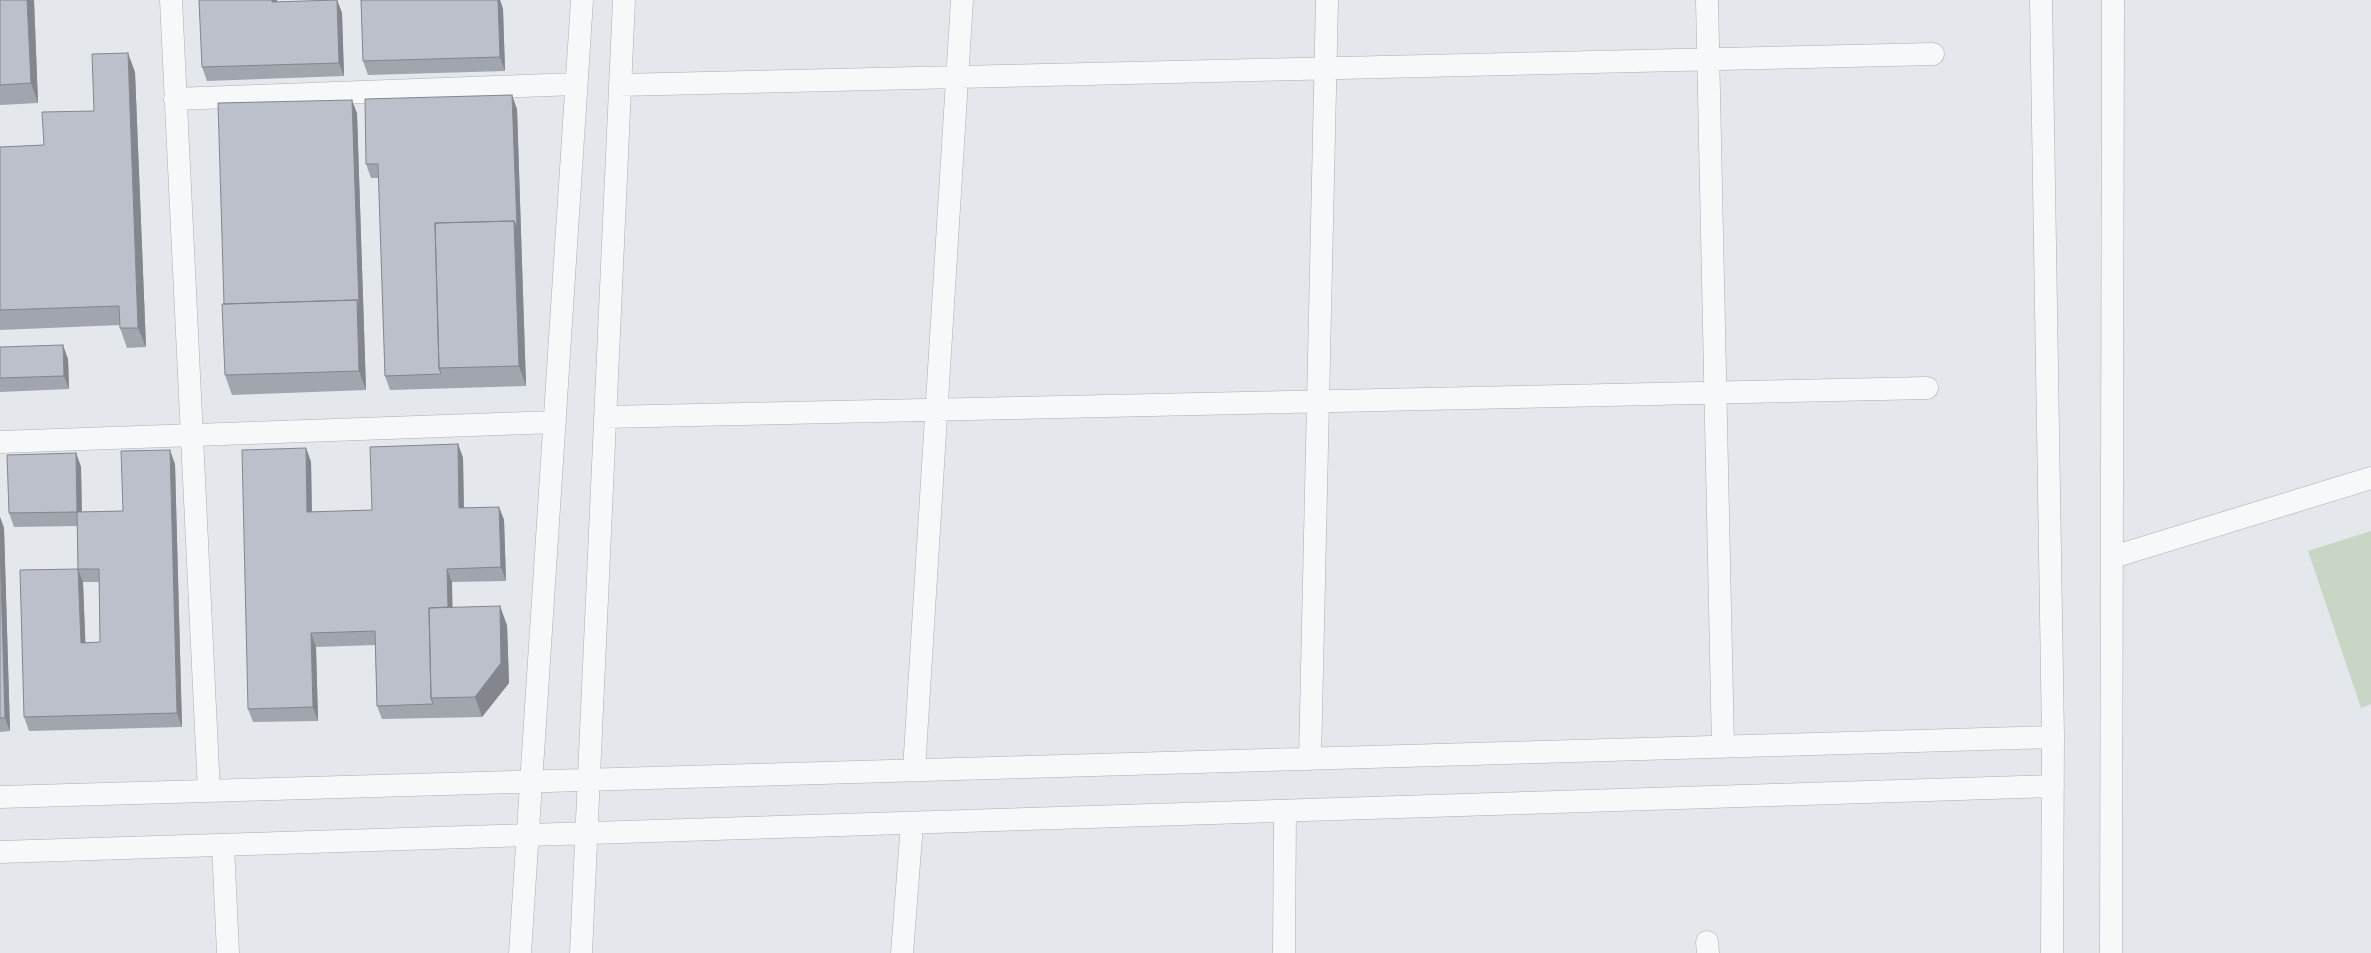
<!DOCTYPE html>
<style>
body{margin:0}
canvas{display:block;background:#e4e7ec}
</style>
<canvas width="2371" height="953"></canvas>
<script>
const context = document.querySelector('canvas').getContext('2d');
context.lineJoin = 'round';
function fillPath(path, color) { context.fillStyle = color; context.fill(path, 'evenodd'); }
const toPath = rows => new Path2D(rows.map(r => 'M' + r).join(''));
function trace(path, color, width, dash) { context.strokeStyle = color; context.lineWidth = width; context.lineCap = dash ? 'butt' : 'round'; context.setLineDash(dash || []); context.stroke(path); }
fillPath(toPath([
 [2371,531,2371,704,2361,708,2308,551]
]), '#c9d6c5');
const minor = toPath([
 [171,0,209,791],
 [1707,0,1723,747],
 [2041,0,2053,737,2052,953],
 [620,85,1933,54],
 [175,99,576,84],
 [605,417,1927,388],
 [0,442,555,422],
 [2113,557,2371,478],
 [1310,759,1327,0],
 [914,770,962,0],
 [0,797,2053,737],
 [223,845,228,953],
 [0,852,2053,786],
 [1707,942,1708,953],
 [520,953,582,0],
 [581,953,624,0],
 [902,953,912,824],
 [1284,953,1285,811],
 [2111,953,2113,0]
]);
trace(minor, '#a9aeb7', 23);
trace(minor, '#f7f8fa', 22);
fillPath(toPath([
 [0,0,34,0,38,103,0,105],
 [199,0,277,0,277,2,337,0,342,13,344,76,207,81,202,67],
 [361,0,500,0,503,9,505,71,368,75,363,61],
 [135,72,146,347,127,348,120,328,120,325,0,330,0,147,44,145,94,111],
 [517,109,526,386,390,390,385,376,379,178,371,178,366,164],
 [357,113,366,390,232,395,225,375,224,304],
 [0,347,68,359,69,389,0,392],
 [458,444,463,458,464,508,499,507,504,520,506,581,452,582,452,607,507,625,509,683,482,717,382,719,377,706,375,645,316,647,318,721,253,722,248,709,306,448,311,462,312,512,372,510],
 [76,453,81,467,82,512,123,511,175,464,182,727,29,731,24,717,78,569,77,526,14,527,9,513],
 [83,582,99,582,100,642,85,642],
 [0,517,4,528,10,731,0,732]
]), '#a1a5ae');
fillPath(toPath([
 [27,0,34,0,38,103,31,83],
 [272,0,277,0,278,16,272,2],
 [337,0,342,13,344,76,339,63],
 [498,0,500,0,503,9,505,71,500,57],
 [128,53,135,72,146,347,138,328],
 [512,95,517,109,526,386,519,366,514,221],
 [352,100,357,113,366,390,359,371,357,300],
 [63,345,68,359,69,389,64,376],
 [458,444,463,458,464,522,459,508],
 [306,448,311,462,312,525,307,512],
 [170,450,175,464,182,727,177,713],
 [76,453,81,467,82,525,77,512],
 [499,507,504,520,506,581,501,567],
 [0,517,4,528,10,731,5,718,0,543],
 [78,569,83,582,86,656,81,643],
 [447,569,452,582,453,627,448,614],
 [500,606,507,625,509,683,482,717,475,697],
 [311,633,316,647,318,721,313,707]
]), '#83868d');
const building = toPath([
 [0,0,27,0,31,83,0,85,0,0],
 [199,0,272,0,272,2,337,0,339,63,202,67,199,0],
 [361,0,498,0,500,57,363,61,361,0],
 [128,53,138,328,120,328,119,306,0,310,0,147,44,145,42,112,94,111,92,54,128,53],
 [512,95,517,227,514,221,435,223,439,368,441,374,385,376,378,164,366,164,365,99,512,95],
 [352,100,359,306,357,300,224,304,218,103,352,100],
 [514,221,519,366,439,368,435,223,514,221],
 [357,300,359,371,225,375,222,304,357,300],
 [63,345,64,376,0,378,0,347,63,345],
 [458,444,459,508,499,507,501,567,447,569,448,607,429,608,431,698,433,704,377,706,375,631,311,633,313,707,248,709,242,450,306,448,307,512,372,510,370,447,458,444],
 [170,450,177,713,24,717,20,570,78,569,77,512,123,511,121,451,170,450],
 [78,569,99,569,100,642,81,643,78,569],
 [76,453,77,512,9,513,7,455,76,453],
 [0,543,5,718,0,718,0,543],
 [500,606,501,663,475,697,431,698,429,608,500,606]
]);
fillPath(building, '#bbc0ca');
trace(building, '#83868d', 1);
</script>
